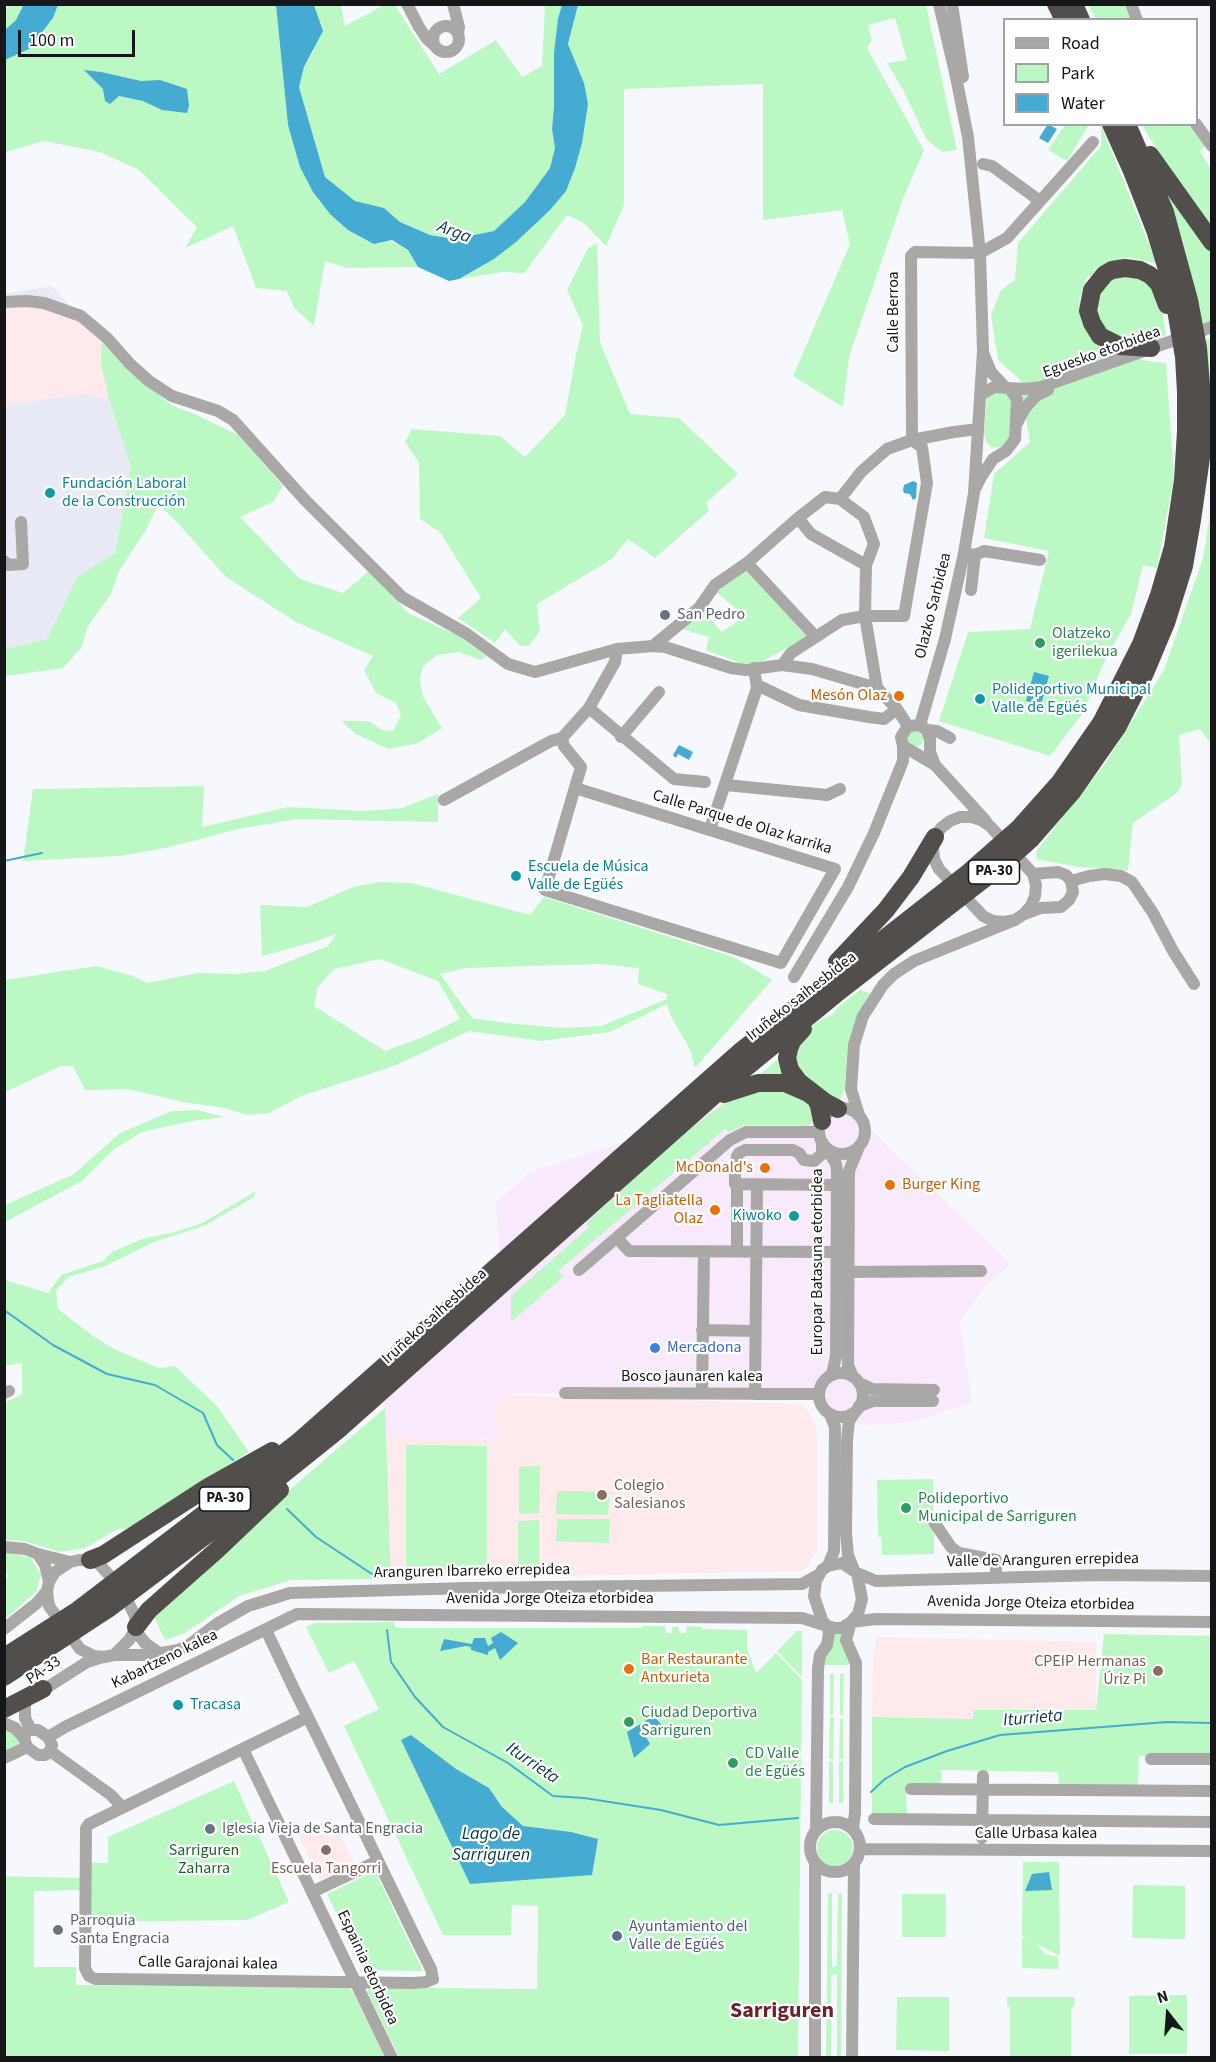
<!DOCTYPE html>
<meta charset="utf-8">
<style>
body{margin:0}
#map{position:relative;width:1216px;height:2062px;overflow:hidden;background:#f7f8fe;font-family:"Source Sans 3",sans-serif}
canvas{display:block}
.frame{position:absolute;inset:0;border:6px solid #161618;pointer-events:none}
.legend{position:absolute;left:1003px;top:18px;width:195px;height:108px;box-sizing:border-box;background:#fff;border:2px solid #a2a2a3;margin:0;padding:8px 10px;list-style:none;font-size:18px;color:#161618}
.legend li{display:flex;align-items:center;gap:12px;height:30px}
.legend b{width:30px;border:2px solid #a2a2a3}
.north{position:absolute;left:1138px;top:1984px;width:60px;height:60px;-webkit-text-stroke:4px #fff;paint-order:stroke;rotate:343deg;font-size:16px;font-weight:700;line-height:24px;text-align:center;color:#161618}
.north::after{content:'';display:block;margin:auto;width:21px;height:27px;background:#161618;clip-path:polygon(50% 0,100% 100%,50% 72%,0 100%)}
.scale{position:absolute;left:18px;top:30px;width:117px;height:27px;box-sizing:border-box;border:3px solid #161618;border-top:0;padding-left:8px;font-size:18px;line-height:21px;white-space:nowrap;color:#161618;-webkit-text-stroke:4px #fff;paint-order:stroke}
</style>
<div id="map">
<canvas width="1216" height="2062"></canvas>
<div class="frame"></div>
<ul class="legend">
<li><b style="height:8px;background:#aaa8a6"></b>Road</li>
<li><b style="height:16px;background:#bcf8c3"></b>Park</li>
<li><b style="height:16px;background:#45abd3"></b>Water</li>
</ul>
<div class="north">N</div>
<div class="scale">100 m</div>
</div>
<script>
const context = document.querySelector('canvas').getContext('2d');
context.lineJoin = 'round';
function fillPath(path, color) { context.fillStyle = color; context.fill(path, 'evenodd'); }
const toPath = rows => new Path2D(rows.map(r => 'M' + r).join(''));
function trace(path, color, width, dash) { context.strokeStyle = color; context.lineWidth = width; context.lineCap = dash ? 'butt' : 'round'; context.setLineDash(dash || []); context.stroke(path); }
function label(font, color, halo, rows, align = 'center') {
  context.font = font + ' "Source Sans 3",sans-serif'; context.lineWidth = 4.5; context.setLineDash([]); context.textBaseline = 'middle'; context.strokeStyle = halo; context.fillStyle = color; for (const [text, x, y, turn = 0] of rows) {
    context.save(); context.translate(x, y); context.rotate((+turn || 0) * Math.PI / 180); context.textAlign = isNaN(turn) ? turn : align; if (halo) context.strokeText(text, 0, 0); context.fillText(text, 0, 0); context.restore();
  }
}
fillPath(toPath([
 [742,1088,820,1106,849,1109,1011,1264,985,1286,960,1322,972,1402,913,1422,864,1425,830,1414,819,1394,520,1393,500,1395,497,1440,386,1436,384,1399,613,1185],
 [629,1140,499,1253,496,1203,530,1172]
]), '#f8e9fc');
fillPath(toPath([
 [52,286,102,342,101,363,109,399,131,467,115,553,77,577,47,639,5,649,5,294]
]), '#e8eaf6');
fillPath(toPath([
 [11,300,74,317,102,342,101,363,109,399,82,394,5,405,4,303],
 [500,1395,801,1404,808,1411,817,1428,817,1550,814,1556,803,1571,391,1579,386,1436,497,1440,496,1410],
 [875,1637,1096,1642,1096,1710,974,1710,974,1719,872,1717,873,1651,875,1650],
 [332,1818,355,1865,321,1882,298,1834]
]), '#fee9ec');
fillPath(toPath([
 [9,5,24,5,16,20,5,30,4,13],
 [58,5,276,5,288,125,313,192,330,214,374,244,391,241,408,250,418,267,347,268,325,261,314,326,294,308,287,291,256,288,233,226,185,248,197,227,139,170,100,152,44,141,5,152,4,60,29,49,53,18],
 [314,5,341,5,345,26,384,5,395,5,439,74,496,40,522,77,542,66,545,5,562,5,554,53,554,106,552,129,555,148,550,168,525,202,494,231,454,239,430,235,400,222,384,208,355,201,325,177,299,87,304,67,314,51,316,8],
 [578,5,926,5,957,150,942,152,927,140,903,90,887,63,907,60,895,18,868,25,872,40,867,48,924,150,902,201,849,357,843,407,793,376,850,244,842,210,763,220,763,84,624,89,624,205,606,246,584,223,567,215,524,273,503,272,459,279,494,259,550,210,584,83,568,44],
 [1088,5,1124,5,1130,19,1096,19],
 [1065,125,1088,126,1067,161,1048,150],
 [1101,125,1157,264,1129,257,1106,265,1086,279,1079,301,1087,331,1103,350,1148,361,1166,363,1174,477,1157,568,1143,565,1131,614,1106,658,1083,713,1050,756,939,721,968,632,1030,629,1049,551,984,538,994,474,1030,442,1020,380,998,360,991,315,1001,290,1015,280,1018,243,1101,146],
 [1142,125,1189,125,1205,146,1200,151,1211,169,1211,238],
 [1164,184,1211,249,1211,321,1202,324,1184,245],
 [597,243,600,342,630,414,679,418,738,474,706,503,709,511,655,558,628,539,612,559,537,604,540,631,529,646,520,646,505,629,495,643,458,618,481,598,440,532,420,519,419,463,405,442,412,429,500,436,525,457,565,415,576,355,583,326,567,290,588,248],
 [1139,274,1160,297,1166,335,1152,343,1120,342,1095,320,1095,294,1114,275],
 [1211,338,1212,446,1209,457,1204,340],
 [102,342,127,370,173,406,197,415,240,436,283,486,273,502,240,517,300,579,343,593,369,571,408,613,459,636,486,656,481,660,458,652,437,655,423,666,420,679,423,697,442,728,418,743,388,749,356,734,341,721,368,721,383,730,393,731,401,715,396,703,376,693,364,670,373,656,296,622,226,577,174,519,158,504,146,530,119,571,111,594,88,626,81,648,63,668,5,676,4,649,47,639,77,577,115,553,131,467,109,399,101,363],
 [993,392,1006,392,1010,397,1013,405,1012,431,1005,446,997,448,991,447,986,442,984,433,987,398],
 [1211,508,1211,744,1200,729,1179,735,1182,785,1177,793,1133,823,1128,870,1079,867,1036,859,1037,850,1106,762,1164,670,1203,558],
 [744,569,808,637,759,663,740,663,706,650,709,637,679,628,703,610,722,632,745,616,716,592],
 '906 738a9 9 0 1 1 18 0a9 9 0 1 1-18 0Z',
 [204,786,202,827,288,807,364,811,402,808,438,794,438,822,296,819,239,829,165,848,120,856,23,861,33,789],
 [380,882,412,883,530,915,544,897,734,957,772,980,695,1068,691,1052,670,1014,667,1004,610,1032,542,1041,469,1031,394,1066,301,1096,269,1113,247,1115,225,1108,183,1102,128,1089,85,1090,73,1066,61,1066,5,1092,5,980,96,966,133,976,147,983,198,973,235,974,265,971,328,946,336,934,317,941,262,956,260,905,307,907,353,887],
 [380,959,438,981,460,1019,423,1037,385,1051,314,1006,318,987,334,969],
 [600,964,639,968,638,984,667,994,667,999,601,1026,562,1028,507,1023,472,1018,440,974,466,968],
 [860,990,870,993,859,1012,851,1034,847,1054,845,1089,839,1101,796,1074,796,1044,805,1032,822,1019,832,1015,839,1006],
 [784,1054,788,1074,753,1080],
 [771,1086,806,1098,815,1120,806,1127,802,1125,744,1125,729,1132,725,1129,558,1271,563,1277,511,1322,511,1296,588,1228,587,1222,681,1136,731,1098],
 [198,1110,224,1117,192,1121,142,1132,113,1150,82,1181,5,1222,5,1205,74,1174,120,1133,172,1111],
 [256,1191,254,1197,206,1225,154,1242,105,1266,69,1277,56,1290,58,1309,93,1336,116,1350,159,1368,175,1366,217,1406,249,1452,138,1524,124,1530,120,1528,85,1548,60,1552,24,1541,5,1540,4,1403,22,1394,22,1363,5,1366,5,1280,48,1293,61,1275,103,1261,112,1252,142,1239,175,1232,202,1223],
 [385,1408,391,1579,291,1580,239,1596,185,1633,165,1640,154,1617,240,1540,295,1485],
 [406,1445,487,1446,487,1571,406,1570],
 [540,1466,539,1513,519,1514,519,1467],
 [933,1479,934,1554,882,1555,881,1537,878,1537,877,1480],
 [557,1491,610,1492,608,1515,556,1514],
 [557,1519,610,1519,609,1543,556,1541],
 [539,1520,539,1568,518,1568,518,1521],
 [9,1553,31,1558,41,1575,36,1592,5,1619,5,1580,8,1576,5,1571,5,1554],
 [394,1622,396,1628,642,1628,642,1626,665,1626,666,1633,672,1633,672,1627,679,1627,679,1633,686,1633,687,1626,702,1627,702,1629,747,1630,747,1649,756,1673,776,1653,802,1680,798,2057,399,2057,367,1991,370,1987,537,1989,538,1906,512,1905,511,1935,443,1935,344,1726,379,1709,354,1661,329,1673,306,1627,315,1623],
 [794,1631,802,1631,802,1677,777,1651,795,1633],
 [833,1633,841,1634,841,1639,852,1665,822,1665,823,1658,834,1642],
 [1104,1634,1211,1636,1211,1757,1139,1756,1138,1787,1059,1786,1058,1772,942,1770,941,1785,906,1785,907,1816,872,1815,872,1717,973,1719,974,1710,1096,1710],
 [830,1674,834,1674,833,1715,830,1715],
 [840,1674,844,1674,843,1715,840,1715],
 [830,1717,834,1717,833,1759,829,1759],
 [840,1719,843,1719,843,1759,839,1759],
 [4,1727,8,1727,20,1740,18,1745,4,1754],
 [829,1761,833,1761,833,1803,829,1803],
 [839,1761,843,1761,843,1803,839,1803],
 [234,1781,289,1902,247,1920,86,1922,86,1862,108,1863,108,1837],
 '817 1848a18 18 0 1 1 36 0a18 18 0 1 1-36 0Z',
 [1023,1862,1059,1862,1060,1956,1037,1944,1045,1954,1058,1957,1059,1969,1022,1968,1022,1938,1026,1937,1022,1935],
 [375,1871,423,1971,364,1970,327,1894],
 [5,1876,80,1878,80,1890,34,1891,34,1967,76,1967,76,1985,348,1987,354,1994,385,2057,5,2058],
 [1133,1885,1185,1886,1185,1939,1132,1938],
 [828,1893,832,1893,832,1967,837,1966,838,1894,842,1893,841,2057,837,2057,837,1974,831,1975,831,2057,826,2057],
 [902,1894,946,1894,946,1937,902,1937],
 [1187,1995,1187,2054,1129,2054,1129,1996],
 [897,1997,949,1997,949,2051,896,2050],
 [1007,1997,1075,1997,1074,2007,1071,2007,1071,2057,1010,2057,1010,2007,1007,2006]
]), '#bcf8c3');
fillPath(toPath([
 [24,4,58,5,53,18,29,49,5,60,5,30,16,20],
 [276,5,314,5,323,31,304,67,299,87,325,177,355,201,384,208,400,222,430,235,454,239,494,231,525,202,550,168,555,148,552,129,554,106,554,53,558,19,562,5,578,5,568,44,584,83,588,104,582,143,575,168,566,191,550,210,516,242,494,259,459,279,449,281,418,267,408,250,392,240,374,244,348,230,330,214,313,192,300,167,288,125],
 [84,70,101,72,141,81,160,80,187,89,189,106,187,113,162,110,143,101,119,96,110,104,105,101,103,89],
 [1048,124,1057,129,1048,143,1039,138],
 [913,481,917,483,916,498,913,500,910,494,904,493,903,490,904,485],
 [1034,672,1049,676,1041,705,1026,701],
 [679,745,693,752,689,760,678,754,676,758,673,755],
 [501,1632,518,1643,500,1660,495,1648,488,1652,488,1655,471,1650,471,1647,466,1646,440,1651,444,1639,472,1644,474,1638,485,1638,488,1646,493,1643,491,1638],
 [654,1716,664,1728,642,1730,650,1744,634,1758,627,1732],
 [411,1735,456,1769,489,1788,502,1807,523,1826,571,1832,598,1839,592,1875,470,1884,401,1740],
 [1049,1872,1052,1890,1025,1891,1032,1874]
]), '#45abd3');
trace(toPath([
 [4,861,42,853],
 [4,1310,53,1345,107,1374,155,1385,203,1413,217,1445,233,1460],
 [287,1509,316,1537,375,1576],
 [387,1630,391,1662,415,1697,443,1727,508,1763,553,1796,584,1798,661,1810,719,1825,798,1818],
 [871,1792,885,1779,905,1767,947,1751,1000,1735,1167,1722,1212,1723]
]), '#45abd3', 2);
trace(toPath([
 [407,4,419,27,427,39,434,45],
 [453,4,459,27,458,33],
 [952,4,963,77],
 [1131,4,1137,20],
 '433 39a13 13 0 1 1 26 0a13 13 0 1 1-26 0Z',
 [1196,124,1212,146],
 [983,164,992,166,1040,201],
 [4,302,27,301,44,303,81,316,107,338,130,364,149,381,172,396,218,411,233,420,305,500,402,597,467,634,508,664,535,672,617,649,653,646,665,647,731,668,746,670,782,665,812,669,877,688,897,709,908,726],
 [984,355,991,372,1004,386],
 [980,395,994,387,1025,389,1041,387,1212,327],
 [1017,423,1025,408,1037,395,1048,390],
 [976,487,981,477,993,459,1006,451,1015,439,1017,399,1009,388],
 [840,499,825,497,798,518,811,534,866,565,874,544,864,517,840,499,861,472,887,449,912,440,954,432,978,429],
 [964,553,975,555,984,551,1040,560],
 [4,561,8,565,23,564,21,522],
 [747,563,815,636],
 [971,590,975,555],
 [653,646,699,608,715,585,747,563,798,518],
 [782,665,791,653,842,620,865,616,866,565],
 [757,685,799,705,869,717,884,719,897,709],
 [877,688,865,616,904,616,927,483,922,447,912,440,911,256,915,252,980,253,1007,238,1093,142],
 [589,708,674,779,705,782],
 [920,725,945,639,964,553,974,493,983,351,980,253,968,137,956,77,939,4],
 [927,730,937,731,950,738],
 [621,737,659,692],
 [935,765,930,752,930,739,927,730,920,725,908,726,901,737,903,746,935,765,986,821],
 [726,785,827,795,840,789],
 [575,788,835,869,781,963,545,890,581,767,564,746,562,738,589,708,615,662,617,649],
 [444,800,551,741,562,738],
 [710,829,757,688,754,668],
 [1071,881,1089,876,1105,874,1121,876,1132,882,1153,913,1173,951,1194,984],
 [1025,914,1041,908,1061,907,1069,900,1073,892,1071,881,1066,875,1058,872,1033,874],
 [794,977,848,887,874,833,903,761,903,746],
 '819 1131a23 23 0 1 1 46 0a23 23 0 1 1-46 0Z',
 [859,1115,851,1089,854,1045,863,1016,883,985,894,974,914,961,1015,920,1024,914,1031,906,1035,896,1036,885,1033,874,990,826,981,820,971,817,960,817,950,821,941,828,935,837,933,848,934,859,939,869,983,916,993,921,1004,922,1015,920],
 [827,1149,836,1164,837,1171,836,1356,832,1375],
 [737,1184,837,1185],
 [617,1238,629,1251,837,1252],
 [737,1251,737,1184,735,1184,735,1176,737,1156,739,1153,745,1150,793,1150,799,1153,804,1160,814,1161,822,1154,822,1142],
 [579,1270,730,1140,746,1132,819,1132],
 [849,1272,981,1271],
 [702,1330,756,1331],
 '819 1395a22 22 0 1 1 44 0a22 22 0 1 1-44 0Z',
 [853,1377,848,1365,849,1171,858,1149],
 [859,1383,872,1389,934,1390],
 [4,1393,9,1391],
 [565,1393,819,1394],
 [702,1394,704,1251],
 [755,1394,757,1184],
 [859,1406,873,1401,933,1401],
 [934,1522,951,1547,959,1553,996,1560,996,1578],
 [4,1547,25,1549,38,1554,70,1562],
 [38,1554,45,1565,49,1582],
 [79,1560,90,1560,99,1564,109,1575,129,1604,135,1616,136,1627,130,1639,114,1655,104,1657,94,1656,80,1649,49,1606,47,1591,49,1582,55,1572,70,1562,79,1560],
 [842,1563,857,1573,862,1599,858,1614,851,1622,842,1628,836,1628,827,1626,822,1620,814,1596,816,1581,822,1570,828,1566,842,1563],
 [828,1566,834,1551,835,1427,830,1414],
 [854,1570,848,1555,846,1533,847,1440,849,1421,855,1412],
 [857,1573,876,1581,1100,1575,1212,1576],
 [4,1629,37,1603,47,1591],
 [135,1630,145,1643,159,1653],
 [266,1630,294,1689,308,1717,351,1805,418,1943,431,1969,433,1979,426,1982,413,1983,108,1979,95,1979,89,1976,85,1968,86,1828,89,1824,308,1717],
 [114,1655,151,1655,178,1650,189,1645,218,1623,248,1606,290,1593,467,1588,802,1584,818,1575],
 [37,1694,87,1662,103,1657],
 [25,1705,25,1718,31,1730],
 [4,1723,15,1728,24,1738],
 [31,1730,38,1730,48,1737,52,1745,50,1751,45,1755,38,1755,27,1747,24,1738,27,1731,31,1730],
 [48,1737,65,1727,297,1614,802,1618,827,1626,829,1633,827,1645,820,1655,818,1668,816,1831],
 [243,1749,392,2058],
 [50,1751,111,1795,122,1807],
 [4,1758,27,1747],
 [1151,1759,1212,1759],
 [911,1789,1212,1791],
 [874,1819,1212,1822],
 '810 1847a25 25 0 1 1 50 0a25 25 0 1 1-50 0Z',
 [853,1829,855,1813,856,1663,846,1640,851,1622,876,1619,1212,1622],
 [982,1838,983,1776],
 [860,1849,1212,1851],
 [312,1892,378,1861],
 [815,2058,815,1862],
 [852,2058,854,1863]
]), '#aaa8a6', 12);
trace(toPath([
 [1056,4,1064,20],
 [1074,4,1081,20],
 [1150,155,1212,242],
 [1151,348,1120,346,1100,336,1092,323,1088,311,1092,290,1105,274,1112,270,1125,268,1140,270,1150,275,1159,284,1167,305],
 [837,962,886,910,911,877,935,837],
 [803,1029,792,1041,789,1049,787,1058,790,1070,799,1082,825,1102,838,1109],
 [724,1094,758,1083,785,1083,808,1093,816,1099,819,1106,822,1121],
 [90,1560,103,1555,208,1487,272,1451],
 [136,1627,149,1610,218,1549,280,1490],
 [4,1657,78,1610,297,1443,742,1050,969,872,1019,828,1060,782,1101,723,1141,644,1159,595,1173,547,1183,480,1186,431,1186,392,1184,357,1172,286,1155,230,1132,171,1111,124],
 [4,1677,108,1609,226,1520,337,1431,737,1075,836,994,1001,866,1031,839,1072,792,1118,726,1145,673,1166,623,1184,566,1192,520,1201,458,1202,397,1198,348,1189,300,1165,212,1127,124],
 [4,1709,43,1689]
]), '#524e4b', 18);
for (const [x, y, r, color] of [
 [50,493,6,"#0f9aa8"],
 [665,615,6,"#6b7280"],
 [1040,643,6,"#2e9e5b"],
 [899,696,6,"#e8710a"],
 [980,699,6,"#0f9aa8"],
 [516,876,6,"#0f9aa8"],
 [765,1168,6,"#e8710a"],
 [890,1185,6,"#e8710a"],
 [715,1210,6,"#e8710a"],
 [794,1216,6,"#0f9aa8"],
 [655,1348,6,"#3f7fe0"],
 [602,1495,6,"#8d6e63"],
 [906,1508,6,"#2e9e5b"],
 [629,1669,6,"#e8710a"],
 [1158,1671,6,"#8d6e63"],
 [178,1705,6,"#0f9aa8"],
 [629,1722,6,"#2e9e5b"],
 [733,1763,6,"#2e9e5b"],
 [210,1829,6,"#6b7280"],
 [326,1850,6,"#8d6e63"],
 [58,1930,6,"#6b7280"],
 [617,1936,6,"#5c6f8a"]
]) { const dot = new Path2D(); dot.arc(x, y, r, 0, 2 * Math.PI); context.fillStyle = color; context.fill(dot); trace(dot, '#fff', 2); }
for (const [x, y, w] of [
 [994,872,51],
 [225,1499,51]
]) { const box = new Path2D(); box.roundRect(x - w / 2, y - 12, w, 24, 4.5); context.fillStyle = '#fff'; context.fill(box); trace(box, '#161618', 1.5); }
label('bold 15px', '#161618', null, [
 ["PA-30",994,872],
 ["PA-30",225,1499]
]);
label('16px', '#161618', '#fff', [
 ["Calle Berroa",894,312,-90],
 ["Eguesko etorbidea",1102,353,-20],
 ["Olazko Sarbidea",934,606,-76],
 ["Calle Parque de Olaz karrika",742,823,17],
 ["Iruñeko saihesbidea",802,997,-38],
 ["Europar Batasuna etorbidea",818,1262,-90],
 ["Iruñeko saihesbidea",435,1317,-42],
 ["Bosco jaunaren kalea",692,1377],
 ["Valle de Aranguren errepidea",1043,1561,-1],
 ["Aranguren Ibarreko errepidea",472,1572,-1],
 ["Avenida Jorge Oteiza etorbidea",550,1599],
 ["Avenida Jorge Oteiza etorbidea",1031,1604,1],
 ["Kabartzeno kalea",165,1660,-26],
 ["PA-33",44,1671,-34],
 ["Calle Urbasa kalea",1036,1834],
 ["Calle Garajonai kalea",208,1964,1],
 ["Espainia etorbidea",367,1968,65]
]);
label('16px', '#0d838f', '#fff', [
 ["Fundación Laboral",62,484],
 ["de la Construcción",62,502],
 ["Polideportivo Municipal",992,690],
 ["Valle de Egüés",992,708],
 ["Escuela de Música",528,867],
 ["Valle de Egüés",528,885],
 ["Kiwoko",782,1216,"right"],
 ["Tracasa",190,1705]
], 'left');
label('16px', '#5b616d', '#fff', [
 ["San Pedro",677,615],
 ["Iglesia Vieja de Santa Engracia",222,1829],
 ["Parroquia",70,1921],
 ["Santa Engracia",70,1939]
], 'left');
label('16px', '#27864d', '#fff', [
 ["Olatzeko",1052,634],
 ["igerilekua",1052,652],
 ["Polideportivo",918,1499],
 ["Municipal de Sarriguren",918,1517],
 ["Ciudad Deportiva",641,1713],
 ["Sarriguren",641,1731],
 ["CD Valle",745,1754],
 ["de Egüés",745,1772]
], 'left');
label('16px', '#c56008', '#fff', [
 ["Mesón Olaz",887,696],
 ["McDonald's",753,1168],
 ["Burger King",902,1185,"left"],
 ["La Tagliatella",703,1201],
 ["Olaz",703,1219],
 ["Bar Restaurante",641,1660,"left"],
 ["Antxurieta",641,1678,"left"]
], 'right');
label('16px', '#366cbe', '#fff', [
 ["Mercadona",667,1348]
], 'left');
label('16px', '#785e54', '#fff', [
 ["Colegio",614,1486],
 ["Salesianos",614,1504],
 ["CPEIP Hermanas",1146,1662,"right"],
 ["Úriz Pi",1146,1680,"right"],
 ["Escuela Tangorri",326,1869,"center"]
], 'left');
label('16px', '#1b632c', '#fff', [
 ["Sarriguren",204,1851],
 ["Zaharra",204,1869]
]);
label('16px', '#4e5e75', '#fff', [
 ["Ayuntamiento del",629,1927],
 ["Valle de Egüés",629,1945]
], 'left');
label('italic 18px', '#0a3849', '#fff', [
 ["Arga",454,233,21],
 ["Iturrieta",1033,1719,-5],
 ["Iturrieta",532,1764,34],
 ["Lago de",491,1835],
 ["Sarriguren",491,1856]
]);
label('bold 22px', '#69232c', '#fff', [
 ["Sarriguren",782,2012]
]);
</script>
